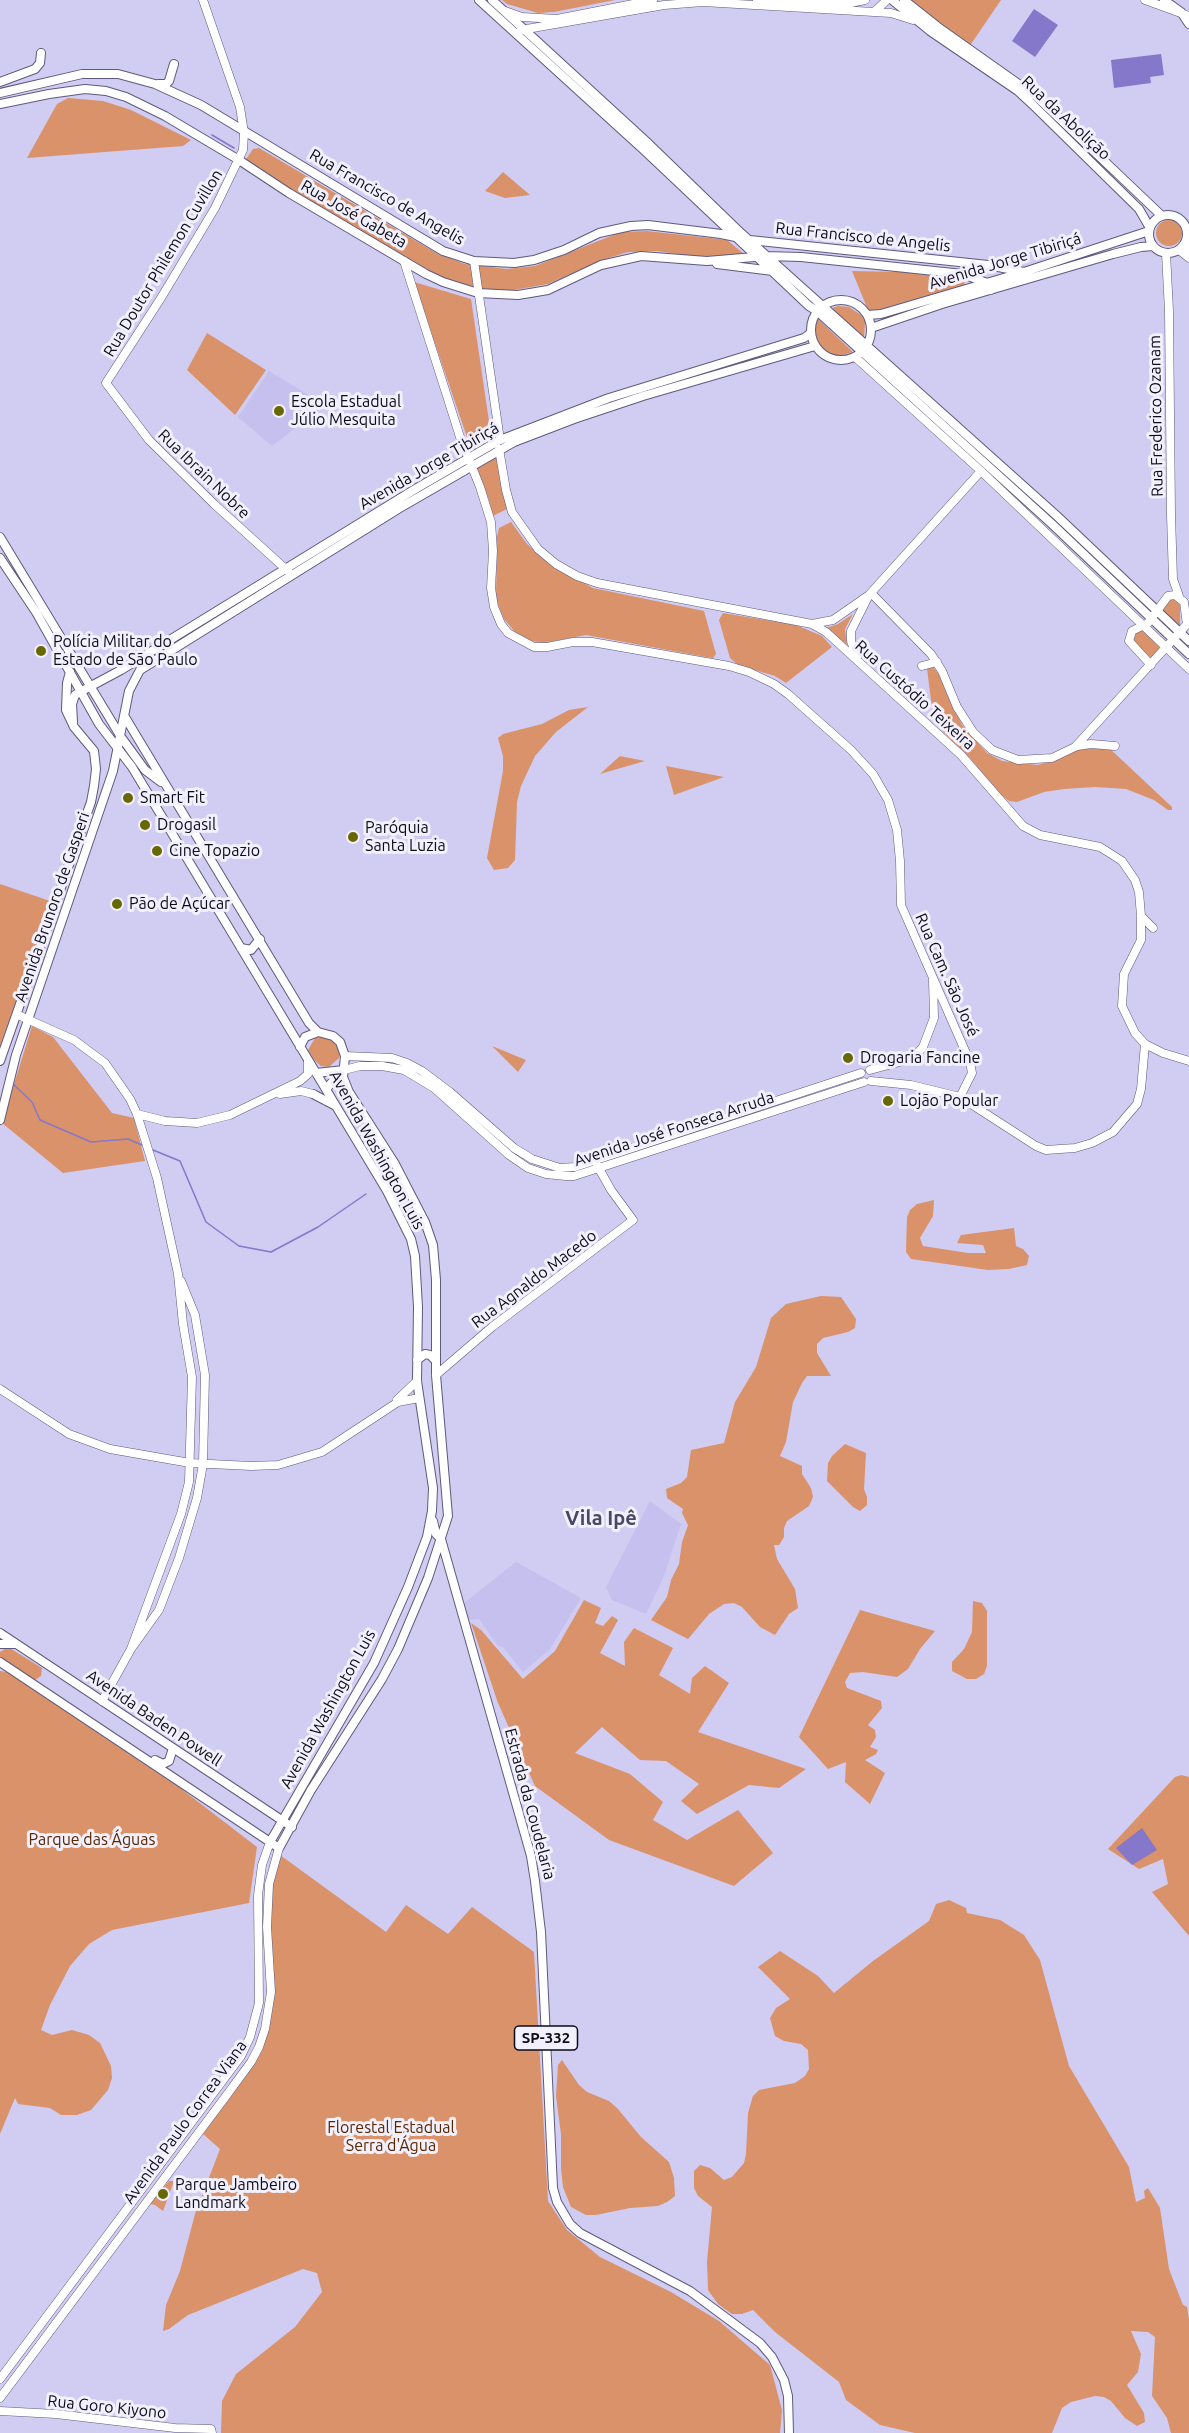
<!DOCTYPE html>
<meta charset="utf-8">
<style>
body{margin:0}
canvas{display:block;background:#d0ccf2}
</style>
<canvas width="1189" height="2433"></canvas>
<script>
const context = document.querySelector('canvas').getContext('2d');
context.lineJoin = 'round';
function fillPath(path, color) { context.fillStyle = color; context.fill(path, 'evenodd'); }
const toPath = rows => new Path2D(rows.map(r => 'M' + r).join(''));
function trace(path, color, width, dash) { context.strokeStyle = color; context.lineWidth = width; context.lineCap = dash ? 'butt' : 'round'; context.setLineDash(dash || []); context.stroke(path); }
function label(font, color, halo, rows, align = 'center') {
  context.font = font + ' Ubuntu,sans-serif'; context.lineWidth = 6; context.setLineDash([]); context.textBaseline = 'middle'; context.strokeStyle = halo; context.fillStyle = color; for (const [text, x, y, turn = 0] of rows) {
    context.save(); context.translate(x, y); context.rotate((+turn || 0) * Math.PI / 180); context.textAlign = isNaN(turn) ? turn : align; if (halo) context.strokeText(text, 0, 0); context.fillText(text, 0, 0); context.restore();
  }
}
fillPath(toPath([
 [269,371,325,405,272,446,238,417],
 [650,1501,681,1524,664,1576,646,1614,612,1600,606,1587],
 [516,1562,581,1598,550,1649,523,1672,503,1647,498,1646,479,1619,471,1620,467,1617,464,1603]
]), '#c5c0ed');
fillPath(toPath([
 [502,0,615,0,554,12,538,13,507,4],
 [907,0,1001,0,969,47],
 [68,98,103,101,131,110,191,140,183,146,27,158,57,104],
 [259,148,438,254,465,264,507,269,535,266,621,232,647,231,727,240,744,254,697,257,657,251,628,252,605,259,548,284,514,290,483,290,439,280,244,162,253,149],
 [503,172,530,195,505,198,485,191],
 '1156 233a13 13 0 1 1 26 0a13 13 0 1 1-26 0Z',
 [852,271,901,272,963,279,965,282,964,285,875,311,868,310],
 [414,282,471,299,491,435,470,446],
 [838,306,849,307,861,315,865,322,864,338,832,308],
 [817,318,853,352,839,356,824,351,815,338,814,331],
 [207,333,266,370,235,415,187,370],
 [497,455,507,509,493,516,489,500,475,467],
 [511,522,527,544,548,562,593,588,704,611,716,654,713,658,706,657,586,635,544,643,532,641,515,632,504,619,496,599,497,537,499,528],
 [1173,598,1177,599,1180,605,1180,627,1160,608],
 [723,613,796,625,822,636,832,647,786,683,775,676,738,665,730,658,719,620],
 [853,614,845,629,847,645,826,628,838,624],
 [1143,630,1160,648,1151,658,1132,640,1136,633],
 [931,665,939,674,962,725,987,753,1002,761,1038,765,1068,755,1086,744,1107,746,1172,807,1172,810,1168,810,1154,800,1126,789,1095,787,1064,789,1044,792,1017,802,1009,801,1000,794,970,758,934,723,927,669],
 [588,707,556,732,535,756,521,786,517,802,515,860,508,868,494,870,487,858,503,771,503,756,498,738,503,734,542,724,569,710],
 [620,756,645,761,600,774],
 [666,766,724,777,674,795],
 [0,884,53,902,0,1056],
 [32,1026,53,1037,112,1113,134,1118,145,1161,63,1173,2,1123],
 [324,1036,334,1040,340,1053,339,1058,329,1067,321,1066,314,1060,308,1050,315,1038],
 [492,1046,526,1060,518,1072],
 [934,1200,933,1216,920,1238,923,1246,968,1253,986,1253,983,1245,957,1243,961,1235,1014,1228,1016,1246,1023,1249,1029,1256,1027,1265,1009,1269,988,1270,911,1259,906,1252,907,1217,910,1210,917,1204],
 [821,1296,841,1297,856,1319,855,1328,848,1332,823,1338,817,1344,817,1353,831,1376,807,1376,802,1383,793,1402,786,1442,780,1456,802,1466,802,1474,811,1488,813,1497,809,1506,787,1521,784,1528,784,1537,779,1545,774,1545,777,1559,795,1589,798,1608,789,1614,775,1635,760,1627,742,1607,734,1603,724,1604,709,1614,688,1639,684,1637,651,1620,667,1597,671,1580,679,1564,682,1542,688,1525,682,1513,683,1509,667,1498,666,1489,681,1483,687,1477,691,1450,724,1443,735,1402,756,1367,771,1318,786,1304],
 [845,1444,866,1453,864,1489,867,1497,867,1505,860,1511,853,1507,827,1481,828,1463,832,1456],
 [584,1600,601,1608,595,1623,603,1626,612,1616,618,1620,600,1653,625,1666,624,1642,634,1628,673,1648,659,1675,690,1694,692,1678,705,1666,729,1683,698,1732,806,1769,779,1788,749,1785,697,1814,681,1801,699,1784,666,1761,640,1760,602,1727,575,1753,630,1774,663,1802,653,1820,687,1840,738,1810,773,1853,734,1886,609,1840,535,1786,498,1703,471,1623,481,1630,523,1679,555,1651],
 [973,1601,982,1603,987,1611,987,1666,984,1674,976,1679,967,1679,952,1671,952,1662,964,1649,972,1632],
 [860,1610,935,1631,920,1649,908,1669,897,1677,863,1672,850,1673,845,1682,847,1688,881,1701,882,1708,868,1725,875,1730,876,1737,870,1747,878,1750,876,1754,865,1760,885,1773,870,1804,845,1782,846,1762,828,1769,799,1737],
 [8,1647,42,1668,41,1676,35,1680,28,1677,0,1658,0,1652],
 [0,1671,7,1672,180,1788,257,1847,249,1903,112,1930,89,1944,70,1966,50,2005,41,2030,52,2035,72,2030,89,2035,100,2043,111,2066,112,2078,108,2090,91,2110,77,2115,61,2115,50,2108,18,2104,15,2098,0,2134],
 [1181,1775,1189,1777,1189,1936,1152,1892,1168,1884,1163,1859,1139,1869,1108,1849,1175,1777],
 [280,1855,386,1932,406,1905,448,1934,472,1907,534,1952,548,2201,567,2230,600,2257,671,2292,719,2321,770,2365,782,2410,780,2433,221,2433,222,2401,236,2374,295,2327,322,2292,317,2273,303,2269,188,2315,169,2329,163,2331,166,2305,180,2271,195,2214,220,2149,203,2134,253,2067,266,2033,272,1889],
 [949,1900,966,1908,967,1913,1000,1920,1024,1935,1040,1960,1069,2066,1129,2167,1136,2202,1145,2198,1144,2191,1148,2188,1160,2208,1169,2269,1183,2305,1187,2307,1189,2319,1189,2433,1171,2433,1167,2418,1152,2396,1155,2337,1148,2332,1131,2331,1141,2354,1138,2372,1127,2385,1144,2413,1145,2422,1137,2426,1125,2418,1111,2401,1104,2397,1095,2396,1071,2402,1062,2408,1052,2433,915,2433,880,2425,846,2400,839,2382,775,2332,753,2310,742,2314,732,2314,718,2304,708,2290,707,2262,712,2207,698,2196,694,2188,694,2171,700,2165,710,2168,724,2180,732,2177,744,2163,746,2154,748,2113,753,2096,759,2090,795,2083,805,2076,809,2069,808,2050,801,2044,784,2041,775,2036,770,2018,776,2008,790,1999,758,1967,780,1951,818,1976,834,1993,873,1961,929,1921,936,1904],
 [562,2060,579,2085,587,2092,609,2101,618,2109,641,2137,669,2162,674,2178,675,2196,667,2202,658,2206,630,2208,596,2215,586,2215,571,2207,563,2187,561,2169,561,2134,556,2096,558,2065],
 [169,2181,173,2181,173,2184,163,2211,155,2205,150,2204]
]), '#da926a');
fillPath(toPath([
 [1034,9,1058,25,1035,57,1012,41],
 [1161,54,1164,75,1150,77,1151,83,1114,88,1111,60],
 [1142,1828,1157,1850,1132,1865,1116,1848]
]), '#8577ca');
trace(toPath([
 [212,135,234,148],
 [12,1083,32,1102,40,1120,91,1142,128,1139,142,1145],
 [153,1150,180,1161,206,1222,239,1246,271,1252,318,1227,366,1194]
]), '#8577ca', 1.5);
const secondary = toPath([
 [203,0,240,107,244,133,243,150,215,208,161,298,106,383,149,440,214,504,289,572],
 [757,0,850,3,865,0],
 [1145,0,1189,16],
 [505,11,522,17,557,19,653,0],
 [875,11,887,0],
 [521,30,664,5,703,2,891,13,913,20],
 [1185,244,1189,249],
 [1179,250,1189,258],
 [1166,253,1169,311,1171,515,1173,579,1179,596],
 [404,261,460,437,480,487,491,522,493,551,491,588,494,607,501,624,508,633,534,647,547,647,573,642,592,642,729,666,749,672,774,684,788,694,851,750,873,774,888,800,897,830,900,861,901,905,970,1062,972,1073,960,1097],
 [474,261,500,440],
 [855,357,981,471,1189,669],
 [499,449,506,490,512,512,538,549,556,564,577,576,597,583,812,624,826,632,961,755,1023,826,1040,835,1100,847,1122,861,1135,880,1139,892,1141,916,1141,940,1124,974,1122,1006,1135,1033,1145,1044,1163,1053,1189,1061],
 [871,593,931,654,942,671,957,707,973,732,992,750,1018,760,1052,758,1075,747,1189,622],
 [812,624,833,620,869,595,981,471],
 [857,657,851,641,851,631,868,597],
 [1151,665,1129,641,1132,631,1148,623,1168,596,1175,595,1184,602,1187,625],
 [922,666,937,662],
 [1077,746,1091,744,1115,746],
 [1141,916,1153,928],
 [18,1015,74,1040,105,1063,130,1099,137,1114,157,1178,178,1274,183,1324,192,1377,189,1482,181,1514,131,1649],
 [345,1056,392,1058,407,1063,422,1071,450,1092,514,1148,532,1159,560,1168,575,1167,596,1160,861,1073],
 [344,1070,360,1066,382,1066,404,1070,434,1088,509,1155,528,1168,546,1174,566,1176,574,1176,864,1082],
 [870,1070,907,1060,916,1055,923,1047,934,1018,933,980],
 [871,1081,911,1085,960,1097,1036,1146,1046,1150,1075,1148,1092,1143,1113,1132,1137,1104,1141,1089,1145,1044],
 [280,1094,301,1091,313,1094],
 [137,1114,165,1121,197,1123,230,1115,300,1081,308,1074,308,1061],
 [436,1375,492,1327,633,1220,611,1190,597,1165],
 [0,1389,69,1434,110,1449,190,1463,251,1466,278,1465,322,1452,398,1402,419,1398],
 [397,1400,417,1381],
 [102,1701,131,1649,159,1610,179,1558,197,1498,203,1464,205,1375,195,1315,181,1281],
 [0,2379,241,2056,250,2037,259,2003,258,1895,262,1865,270,1842],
 [0,2398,229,2092,251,2062,259,2047,265,2029,271,1992,267,1927,269,1884,279,1848],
 [0,2411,56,2414,175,2428,211,2429,212,2433]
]);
const primary = toPath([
 [479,0,645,151,809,306,817,311,1052,524,1189,654],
 [492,0,649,144,741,233,1057,516,1189,641],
 [892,0,930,31,1018,91,1032,104,1139,209,1150,228],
 [904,0,938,27,1037,97,1162,216],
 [1164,0,1181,12,1189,24],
 [0,82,35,69,40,63,41,53],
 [158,84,166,84,169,81,174,64],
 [0,93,82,74,118,74,155,84,201,105,443,251,474,261,514,263,534,260,564,250,599,233,631,226,648,225,721,234,750,240,988,265,1024,272],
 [0,104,49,94,85,89,106,91,126,97,165,116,239,160,289,193,426,274,443,282,478,293,518,295,548,290,601,265,641,256,707,261,766,256,801,257,963,274,987,283,991,290],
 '1149 234a19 19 0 1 1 38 0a19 19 0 1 1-38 0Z',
 [717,264,773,271],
 '811 330a30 30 0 1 1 60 0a30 30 0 1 1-60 0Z',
 [868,315,881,314,1024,272,1149,231],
 [871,328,942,304,1113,254,1141,247,1153,246],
 [0,537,121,737,145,770,161,782],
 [0,558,36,612,99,724,132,767,241,948,387,1191,411,1239,415,1256,418,1307,417,1381,433,1488,432,1511,427,1537,408,1587,374,1663,270,1842],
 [73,722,72,704,75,695,80,692,121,670,417,488,500,440,609,398,804,338,811,333],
 [241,948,251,950,260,939],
 [300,1047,305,1037,318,1032],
 [0,1061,91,802,94,786,96,769,94,751,74,727,66,710,67,683,70,672],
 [316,1073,344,1070],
 [326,1089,343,1070],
 [313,1094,334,1105],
 [0,1120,16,1055,113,771,129,691,140,670,398,509,514,442,574,419,643,396,815,346],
 [417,1360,425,1354,430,1355,435,1360],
 [433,1521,436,1534,441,1539,531,1856,535,1881,541,1932,553,2188,557,2202,570,2224,580,2233,690,2291,760,2343,772,2357,784,2380,788,2396,789,2433],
 [0,1633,292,1827],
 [0,1644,15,1644],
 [0,1662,279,1848,311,1790,382,1679,398,1649,428,1578,448,1516,436,1375,436,1280,433,1245,425,1222,395,1164,349,1092,343,1077,345,1056,340,1042,333,1036,318,1032,309,1023,125,717],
 [155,1760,163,1764,169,1761,173,1748]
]);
trace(secondary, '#5f5a7c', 9);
trace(primary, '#5f5a7c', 10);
trace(secondary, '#fff', 8);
trace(primary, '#fff', 8);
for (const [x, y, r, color] of [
 [279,411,6,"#686803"],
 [41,651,6,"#686803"],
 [128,798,6,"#686803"],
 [145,825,6,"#686803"],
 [353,837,6,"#686803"],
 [157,851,6,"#686803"],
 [117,904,6,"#686803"],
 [848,1058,6,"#686803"],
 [888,1101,6,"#686803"],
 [163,2194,6,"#686803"]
]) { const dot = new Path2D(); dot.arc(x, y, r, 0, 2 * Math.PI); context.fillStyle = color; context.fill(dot); trace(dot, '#f1f0fc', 2); }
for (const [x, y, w] of [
 [546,2038,63]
]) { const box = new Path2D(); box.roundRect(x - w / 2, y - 12, w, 24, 4.5); context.fillStyle = '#f1f0fc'; context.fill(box); trace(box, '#0d0b18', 1.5); }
label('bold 15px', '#0d0b18', null, [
 ["SP-332",546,2038]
]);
label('16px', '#0d0b18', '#f1f0fc', [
 ["Rua da Abolição",1066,118,43],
 ["Rua Francisco de Angelis",387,197,30],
 ["Rua José Gabeta",354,214,30],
 ["Rua Francisco de Angelis",863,237,6],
 ["Avenida Jorge Tibiriçá",1005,261,-17],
 ["Rua Doutor Philemon Cuvillon",163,263,-59],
 ["Rua Frederico Ozanam",1156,416,-91],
 ["Avenida Jorge Tibiriçá",429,466,-30],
 ["Rua Ibrain Nobre",204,474,44],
 ["Rua Custódio Teixeira",915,695,42],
 ["Avenida Brunoro de Gasperi",52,907,-71],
 ["Rua Cam. São José",947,975,66],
 ["Avenida José Fonseca Arruda",674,1129,-18],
 ["Avenida Washington Luis",377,1150,61],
 ["Rua Agnaldo Macedo",534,1279,-37],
 ["Avenida Washington Luis",328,1709,-61],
 ["Avenida Baden Powell",154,1718,34],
 ["Estrada da Coudelaria",530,1804,75],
 ["Avenida Paulo Correa Viana",185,2122,-54],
 ["Rua Goro Kiyono",107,2407,6]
]);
label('16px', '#0d0b18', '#f1f0fc', [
 ["Escola Estadual",291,402],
 ["Júlio Mesquita",291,420],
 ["Polícia Militar do",53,642],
 ["Estado de São Paulo",53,660],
 ["Smart Fit",140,798],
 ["Drogasil",157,825],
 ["Paróquia",365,828],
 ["Santa Luzia",365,846],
 ["Cine Topazio",169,851],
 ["Pão de Açúcar",129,904],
 ["Drogaria Fancine",860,1058],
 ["Lojão Popular",900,1101],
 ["Parque Jambeiro",175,2185],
 ["Landmark",175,2203]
], 'left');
label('16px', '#5d2700', '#f1f0fc', [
 ["Parque das Águas",92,1840],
 ["Florestal Estadual",391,2128],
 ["Serra d'Água",391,2146]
]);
label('bold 20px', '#4a4665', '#f1f0fc', [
 ["Vila Ipê",601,1518]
]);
</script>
